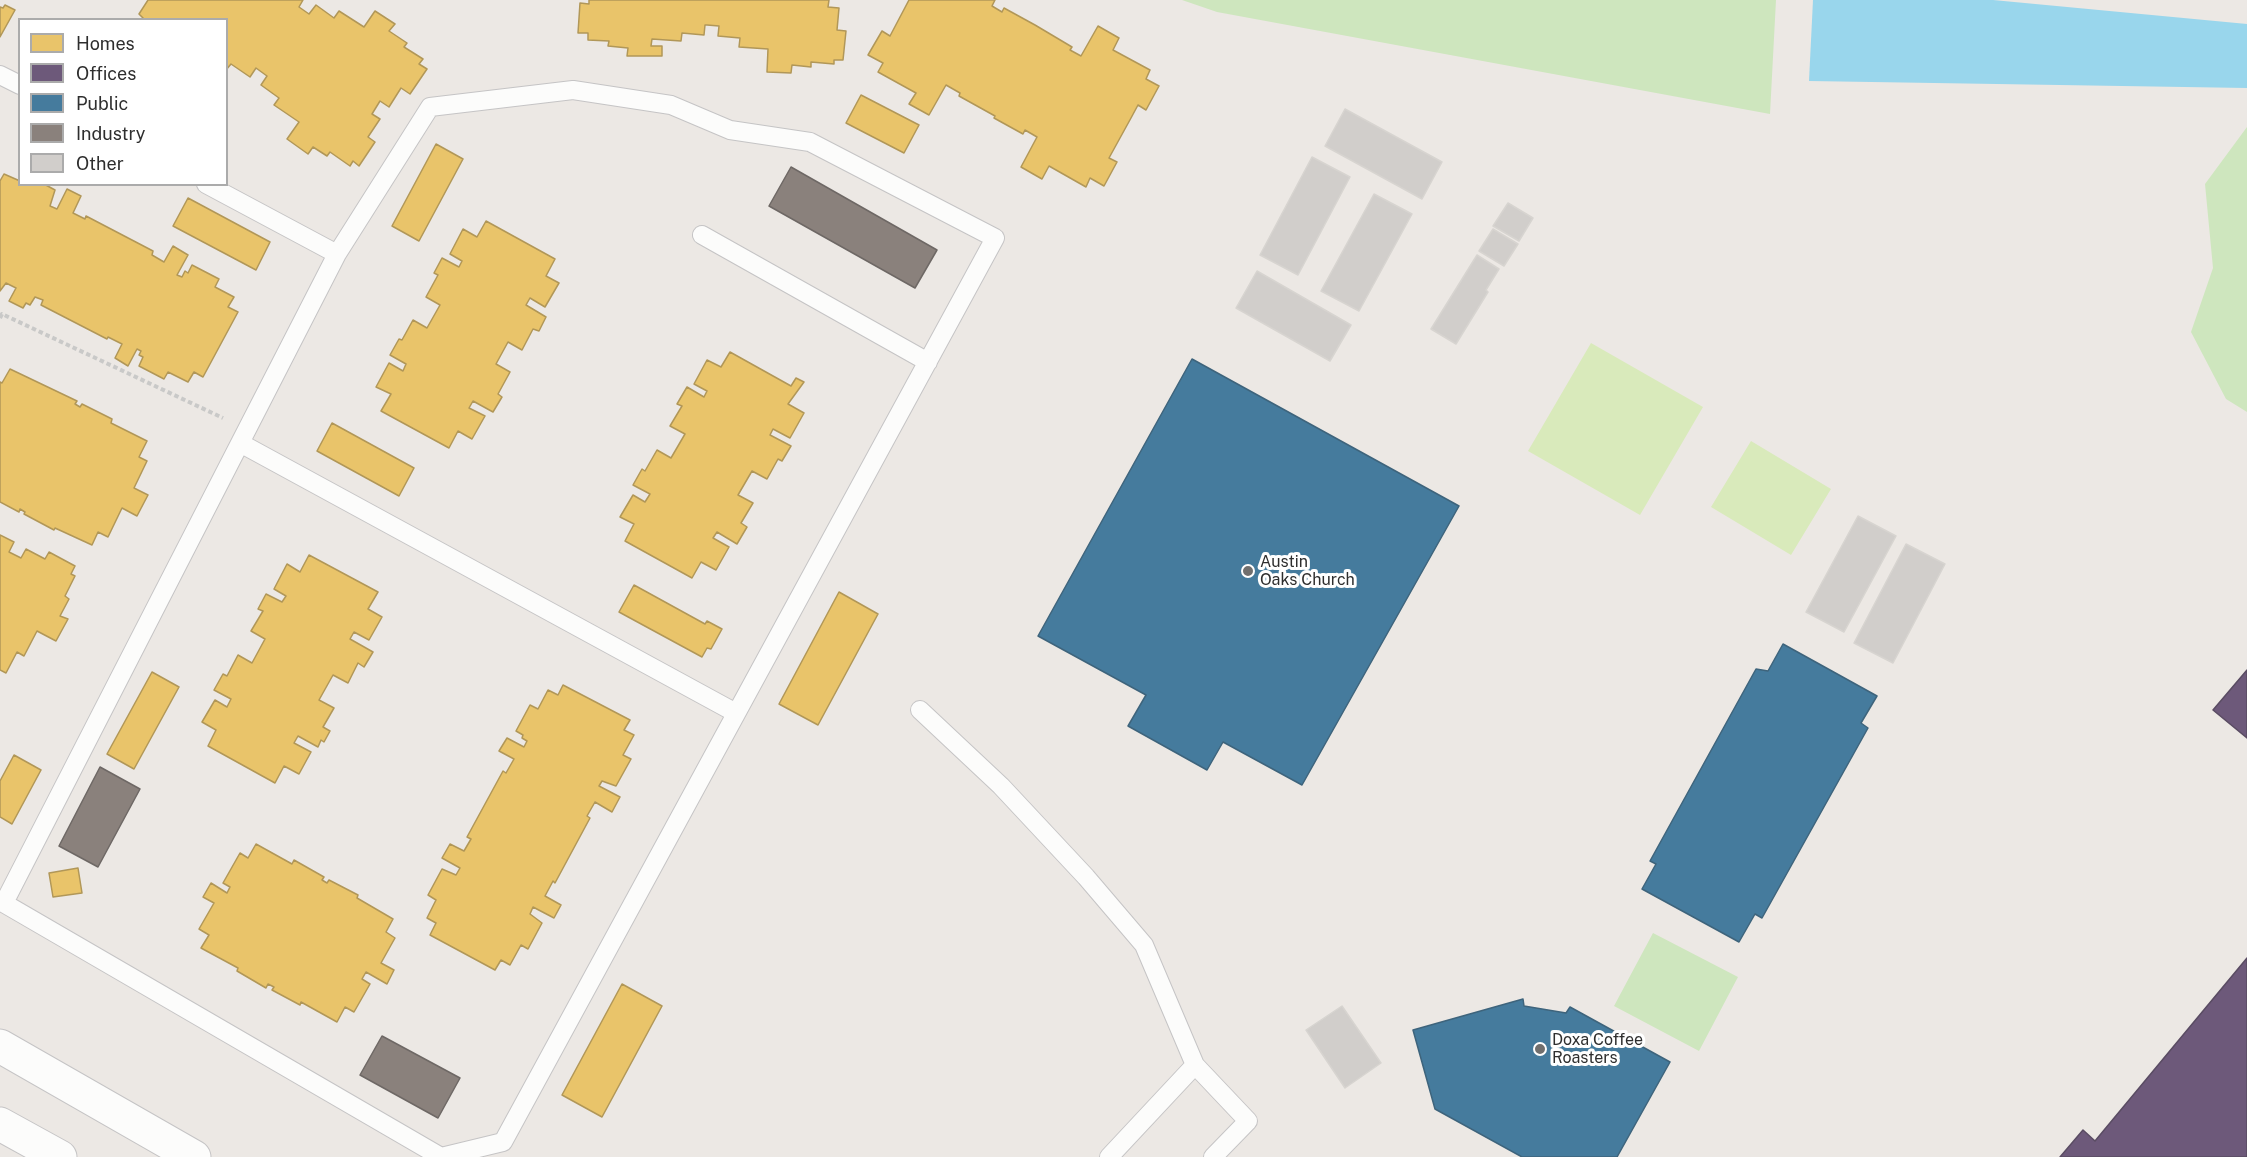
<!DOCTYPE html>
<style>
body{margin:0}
#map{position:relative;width:2247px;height:1157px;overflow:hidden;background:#ece8e4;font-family:"Public Sans",sans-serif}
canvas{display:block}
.legend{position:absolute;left:18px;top:18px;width:210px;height:168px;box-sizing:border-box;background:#fff;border:2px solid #ababab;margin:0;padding:8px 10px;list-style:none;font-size:18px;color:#2e2e2e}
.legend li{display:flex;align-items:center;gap:12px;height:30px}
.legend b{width:30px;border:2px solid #ababab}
</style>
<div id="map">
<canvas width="2247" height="1157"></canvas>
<ul class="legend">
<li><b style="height:16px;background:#e9c46a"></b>Homes</li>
<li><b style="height:16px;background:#6d597a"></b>Offices</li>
<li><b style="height:16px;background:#457b9d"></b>Public</li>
<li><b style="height:16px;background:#8a817c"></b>Industry</li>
<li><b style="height:16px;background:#d1cecb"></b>Other</li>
</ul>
</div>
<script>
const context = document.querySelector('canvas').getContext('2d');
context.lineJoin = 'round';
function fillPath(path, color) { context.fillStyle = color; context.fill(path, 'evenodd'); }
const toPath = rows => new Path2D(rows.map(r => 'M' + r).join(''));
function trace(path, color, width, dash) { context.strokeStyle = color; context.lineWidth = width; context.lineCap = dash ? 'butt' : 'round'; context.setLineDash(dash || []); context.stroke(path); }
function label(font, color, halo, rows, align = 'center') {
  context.font = font + ' "Public Sans",sans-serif'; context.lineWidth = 6; context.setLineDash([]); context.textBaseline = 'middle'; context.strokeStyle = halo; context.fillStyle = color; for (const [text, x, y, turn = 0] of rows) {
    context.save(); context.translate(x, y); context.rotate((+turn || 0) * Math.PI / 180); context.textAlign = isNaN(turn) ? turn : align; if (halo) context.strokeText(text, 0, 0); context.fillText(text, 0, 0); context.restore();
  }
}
fillPath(toPath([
 [1182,0,1776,0,1770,114,1217,12],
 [2247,127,2247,412,2226,399,2191,332,2213,268,2205,184],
 [1653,933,1738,977,1699,1051,1614,1006]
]), '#cee6be');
fillPath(toPath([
 [1591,343,1703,407,1640,515,1528,451],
 [1751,441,1831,489,1791,555,1711,507]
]), '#d9eabb');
fillPath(toPath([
 [1813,0,1993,0,2247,24,2247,88,1809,81]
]), '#99d6ec');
const homes = toPath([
 [148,0,303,0,299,7,309,14,316,5,334,18,339,11,364,27,375,11,395,24,389,31,407,43,404,47,423,59,419,64,427,69,410,94,401,88,389,107,380,101,372,114,380,119,368,137,375,142,359,166,353,161,350,166,330,152,327,156,313,147,308,154,287,139,299,122,274,105,279,98,261,85,267,76,256,68,250,77,231,64,226,70,226,20,145,20,139,14,148,0],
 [589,0,829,0,828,7,839,8,837,30,846,31,843,60,834,60,834,64,811,62,811,67,792,65,791,73,767,72,768,49,739,47,740,38,718,36,719,26,707,25,705,25,704,35,682,33,681,41,652,39,651,46,662,46,662,56,627,56,628,48,608,46,609,41,588,40,588,33,578,33,580,3,589,4,589,0],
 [909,0,995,0,992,6,1002,12,1004,8,1035,25,1072,47,1070,50,1081,56,1098,26,1119,38,1113,50,1150,70,1146,79,1159,86,1146,110,1138,105,1131,118,1109,158,1117,162,1104,186,1090,178,1086,187,1049,166,1042,179,1021,167,1037,137,1025,130,1023,134,994,118,995,116,959,96,960,93,946,85,929,115,909,104,916,93,878,72,883,63,868,55,882,31,890,36,909,0],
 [5,5,15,10,0,37,0,7,3,8,5,5],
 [861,95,919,125,904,153,846,123,861,95],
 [436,144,463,159,419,241,392,226,436,144],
 [4,174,20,181,20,184,44,184,55,190,50,206,57,209,67,189,81,196,73,213,85,219,86,216,153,251,152,255,164,262,173,246,188,255,177,275,182,277,185,271,188,273,192,265,219,279,215,287,234,297,228,307,238,312,203,377,194,372,188,382,168,372,164,379,139,366,143,357,139,355,141,351,137,349,128,366,115,358,122,344,108,337,107,339,41,305,43,300,35,297,30,305,26,303,23,308,9,301,16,288,6,283,0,291,0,181,4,174],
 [188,198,270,242,256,270,173,226,188,198],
 [486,221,555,259,546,276,559,283,545,307,530,298,526,305,546,317,539,331,533,329,522,350,508,342,496,364,510,372,498,394,502,397,493,412,473,401,469,408,485,416,472,439,458,431,449,448,381,411,391,394,376,387,389,363,403,371,406,364,390,355,399,339,402,340,413,320,427,328,440,305,426,297,438,275,434,273,442,258,459,267,462,261,450,254,463,229,477,237,486,221],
 [730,352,791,386,796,378,804,382,788,404,804,413,790,438,773,429,770,435,791,446,782,461,778,459,767,479,752,471,738,495,753,503,741,523,747,527,737,544,717,532,713,538,729,547,716,570,701,562,692,578,625,541,634,524,620,517,633,495,645,502,650,494,633,485,642,469,645,471,657,450,671,458,685,434,670,426,682,406,677,404,687,387,704,397,707,391,694,384,707,360,721,367,730,352],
 [10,369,77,401,75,404,80,407,82,404,112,419,111,423,147,441,139,457,147,461,134,488,148,495,137,516,122,508,108,537,98,532,92,545,55,528,54,530,24,514,25,512,20,509,19,512,0,502,0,382,2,383,10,369],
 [332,423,414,468,399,496,317,451,332,423],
 [0,535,14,542,9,552,21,558,26,549,45,559,49,552,75,566,71,574,75,576,65,596,69,599,60,616,68,619,56,641,37,631,24,656,17,652,6,673,0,670,0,535],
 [309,555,378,592,368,609,382,617,369,640,354,632,350,639,373,652,364,667,358,663,348,683,333,675,319,700,334,708,323,727,330,731,324,742,321,740,318,747,298,736,294,743,311,752,299,774,284,766,275,783,208,746,216,730,202,722,215,700,227,707,231,699,214,690,223,674,227,676,238,655,252,663,265,639,251,631,263,611,258,609,266,594,282,602,286,596,274,589,287,564,300,572,309,555],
 [634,585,705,624,707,621,722,629,711,649,707,648,702,657,619,612,634,585],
 [839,592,878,614,818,725,779,704,839,592],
 [152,672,179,687,134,769,107,754,152,672],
 [563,685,630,720,624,730,634,735,623,755,631,759,616,786,602,781,599,786,620,797,612,812,595,802,587,816,590,818,555,883,553,881,545,896,561,905,554,918,533,907,530,914,542,923,528,949,521,945,510,965,501,960,495,970,430,935,436,923,427,918,436,900,428,895,442,869,456,875,460,868,442,858,450,844,464,851,471,839,467,837,503,771,506,773,514,759,499,751,507,738,524,747,527,741,522,738,523,735,516,731,530,705,538,709,548,690,558,695,563,685],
 [14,755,41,770,12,824,0,817,0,781,14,755],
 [256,844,292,864,294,860,324,877,322,880,327,883,329,880,358,895,357,898,393,919,386,932,395,938,381,963,394,970,387,984,366,972,362,979,370,984,354,1012,345,1007,337,1022,301,1002,300,1005,272,990,274,987,268,984,266,988,237,971,238,968,201,948,209,935,199,929,214,903,203,897,211,883,227,893,230,887,223,883,240,853,248,858,256,844],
 [78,868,82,893,53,897,49,873,78,868],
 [622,984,662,1006,602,1117,562,1095,622,984]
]);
fillPath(homes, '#e9c46a');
trace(homes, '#b19758', 1.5);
const offices = toPath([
 [2247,670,2247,738,2213,710,2247,670],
 [2247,958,2247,1157,2060,1157,2083,1130,2095,1141,2247,958]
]);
fillPath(offices, '#6d597a');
trace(offices, '#5a4c63', 1.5);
const public = toPath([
 [1192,359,1459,506,1302,785,1223,742,1207,770,1128,726,1146,695,1038,636,1192,359],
 [1783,644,1877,696,1861,723,1868,728,1762,918,1755,914,1739,942,1642,889,1656,864,1650,861,1756,669,1768,671,1783,644],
 [1523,999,1524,1006,1566,1013,1570,1007,1670,1062,1617,1157,1522,1157,1435,1109,1413,1030,1523,999]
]);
fillPath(public, '#457b9d');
trace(public, '#3e647c', 1.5);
const industry = toPath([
 [791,167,937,250,915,288,769,206,791,167],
 [100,767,140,789,98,867,59,846,100,767],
 [382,1036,460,1078,438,1118,360,1075,382,1036]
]);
fillPath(industry, '#8a817c');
trace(industry, '#6e6865', 1.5);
const building = toPath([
 [1345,109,1442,162,1422,199,1325,146,1345,109],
 [1312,157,1350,177,1298,275,1260,255,1312,157],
 [1374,194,1412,214,1359,311,1321,291,1374,194],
 [1508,203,1533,218,1519,241,1493,226,1508,203],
 [1493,229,1518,244,1504,266,1479,251,1493,229],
 [1477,255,1499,269,1486,290,1488,292,1456,344,1431,329,1477,255],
 [1257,271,1351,325,1330,361,1236,308,1257,271],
 [1858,516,1896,536,1844,632,1806,612,1858,516],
 [1906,544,1945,564,1893,663,1854,643,1906,544],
 [1342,1006,1381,1063,1345,1088,1306,1030,1342,1006]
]);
fillPath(building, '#d1cecb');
trace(building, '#d7d4d0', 1.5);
const lane = toPath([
 [0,75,20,85],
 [702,235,928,362],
 [240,443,736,713],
 [920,710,1001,786,1086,877,1144,945,1195,1065,1248,1121,1213,1157],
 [0,901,441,1157,503,1142,995,238,810,142,730,130,671,105,573,90,430,107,337,254,206,184],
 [4,903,337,254],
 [1109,1157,1195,1065]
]);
const secondary = toPath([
 [0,1046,194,1157],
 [0,1124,60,1157]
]);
trace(lane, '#c5c4c5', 20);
trace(secondary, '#c5c4c5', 35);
trace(toPath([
 [0,318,2,314,223,418]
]), '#c9c9c8', 4, [4.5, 3]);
trace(lane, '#fcfcfb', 18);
trace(secondary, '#fcfcfb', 33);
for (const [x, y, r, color] of [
 [1248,571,6,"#706f6e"],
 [1540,1049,6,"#706f6e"]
]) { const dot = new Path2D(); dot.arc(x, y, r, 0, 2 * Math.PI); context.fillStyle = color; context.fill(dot); trace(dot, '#fff', 2); }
label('16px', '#2e2e2e', '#fff', [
 ["Austin",1260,562],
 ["Oaks Church",1260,580],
 ["Doxa Coffee",1552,1040],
 ["Roasters",1552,1058]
], 'left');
</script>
